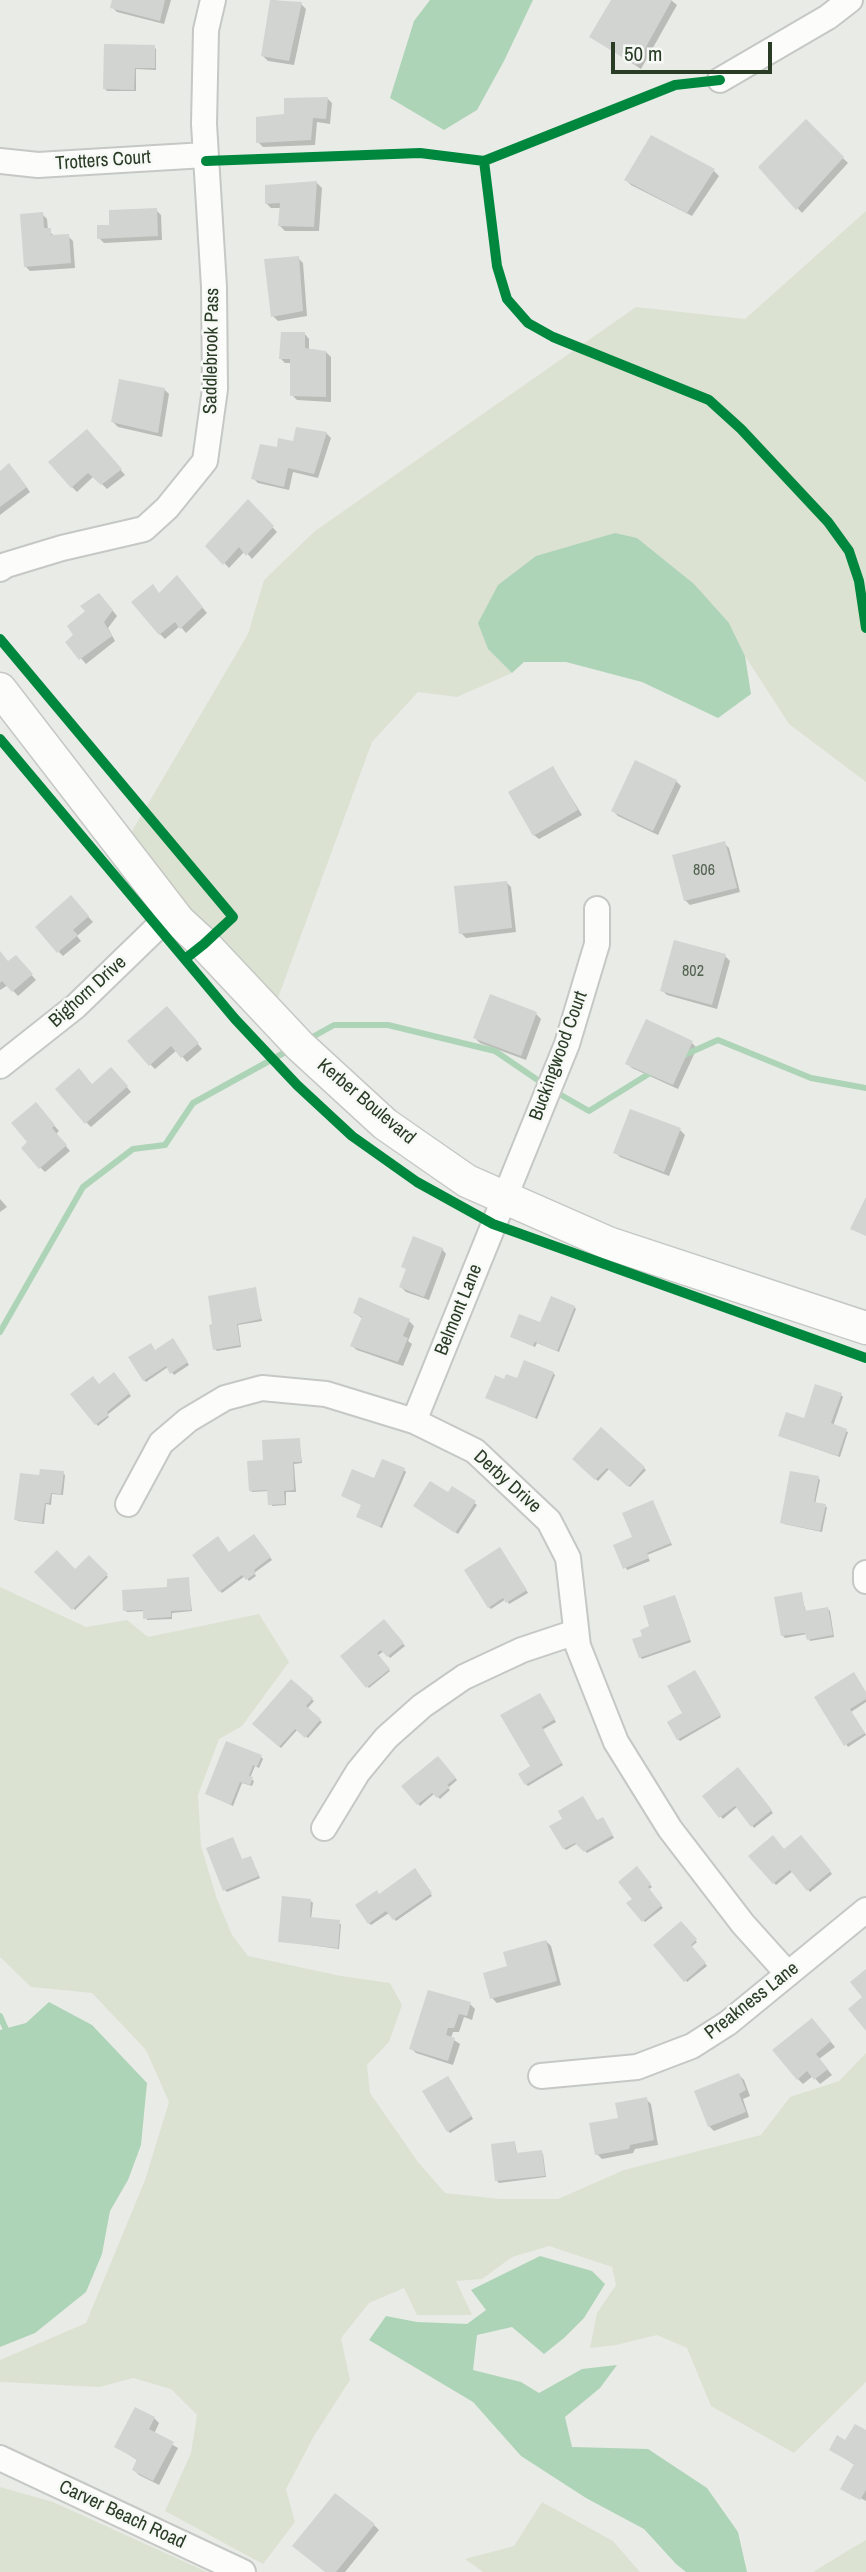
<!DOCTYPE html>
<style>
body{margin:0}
#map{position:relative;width:866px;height:2572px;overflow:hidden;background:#e9ebe7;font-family:"Archivo Narrow",sans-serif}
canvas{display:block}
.scale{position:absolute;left:611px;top:42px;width:161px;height:32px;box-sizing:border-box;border:4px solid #2a3c26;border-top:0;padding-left:9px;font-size:21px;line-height:24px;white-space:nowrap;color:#2a3c26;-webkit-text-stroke:5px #f7f9f6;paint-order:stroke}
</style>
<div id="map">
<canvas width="866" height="2572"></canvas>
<div class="scale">50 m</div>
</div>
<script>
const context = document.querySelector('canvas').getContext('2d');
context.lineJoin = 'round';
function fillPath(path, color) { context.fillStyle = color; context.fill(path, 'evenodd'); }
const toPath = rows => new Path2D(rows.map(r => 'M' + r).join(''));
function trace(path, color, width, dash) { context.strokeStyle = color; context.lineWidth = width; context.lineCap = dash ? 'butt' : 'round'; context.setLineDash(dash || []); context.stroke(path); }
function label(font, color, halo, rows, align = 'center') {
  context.font = font + ' "Archivo Narrow",sans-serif'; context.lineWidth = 5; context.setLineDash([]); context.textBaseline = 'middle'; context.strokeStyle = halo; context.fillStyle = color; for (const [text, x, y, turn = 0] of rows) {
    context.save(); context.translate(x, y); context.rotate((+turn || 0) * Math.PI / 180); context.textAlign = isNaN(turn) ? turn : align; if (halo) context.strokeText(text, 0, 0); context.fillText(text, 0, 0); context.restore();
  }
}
fillPath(toPath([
 [866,211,866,782,789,724,745,656,729,623,488,649,512,673,457,697,418,692,372,742,271,1017,122,848,248,634,264,580,315,531,636,307,745,319],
 [0,1587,86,1627,127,1620,148,1637,259,1614,289,1662,242,1726,219,1739,198,1795,201,1846,217,1899,232,1935,248,1956,341,1976,390,1983,402,2005,389,2042,367,2065,370,2093,418,2162,445,2193,500,2199,558,2199,624,2170,761,2135,790,2097,839,2081,866,2053,866,2382,794,2453,711,2406,687,2348,657,2335,616,2345,590,2348,597,2313,616,2285,612,2267,549,2246,512,2257,482,2279,456,2281,472,2315,417,2315,404,2288,369,2303,341,2338,350,2380,314,2436,286,2489,295,2522,263,2564,165,2511,191,2453,197,2415,171,2389,133,2378,100,2387,0,2382,0,2360,86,2323,145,2180,169,2102,146,2050,92,1993,31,1987,0,1957],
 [0,2487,53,2502,207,2572,0,2572],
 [542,2502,613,2541,640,2572,483,2572,465,2559,514,2546],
 [866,2540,866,2572,813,2572,844,2553]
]), '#dce2d2');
fillPath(toPath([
 [430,0,533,0,504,61,477,110,444,130,390,98,414,21],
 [615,533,637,538,694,584,729,623,745,656,751,694,718,718,642,682,566,662,524,662,512,673,488,649,478,623,498,585,536,556],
 [49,2002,92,2025,147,2083,141,2145,128,2180,110,2211,102,2254,86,2292,35,2333,0,2347,0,2030,26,2023],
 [540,2256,592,2271,605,2284,584,2318,564,2338,544,2354,512,2327,477,2335,473,2370,521,2382,539,2393,582,2369,617,2365,600,2388,565,2417,572,2447,648,2449,707,2488,738,2532,747,2572,686,2572,676,2564,644,2529,586,2498,521,2456,473,2402,369,2340,386,2316,417,2322,467,2324,486,2310,471,2290]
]), '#aed4b7');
fillPath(toPath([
 [114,0,171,0,164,24,117,12,112,7],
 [272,0,301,4,306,9,294,65,268,61,263,56],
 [613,0,671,0,677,5,641,69,591,37],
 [154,47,156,49,156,70,136,69,136,91,107,91,105,89],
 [328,99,332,103,330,124,317,122,315,145,263,147,258,142],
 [806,122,848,163,802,213,760,167],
 [651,137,714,171,719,176,692,216,631,185,626,180],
 [317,183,322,188,319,231,285,231,280,226,281,208,271,208,266,203],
 [156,210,161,215,162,240,104,243,99,238,111,226],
 [42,214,47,219,48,230,55,237,68,236,73,241,75,268,30,271,25,266],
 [298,258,303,263,307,316,278,321,273,316],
 [304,333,309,339,309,350,326,352,331,357,331,402,297,400,292,395,292,363,285,363,280,358],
 [164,389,169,394,162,437,118,427,113,422],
 [326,433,331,438,318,478,293,472,289,490,258,483,253,478,279,449],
 [91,436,125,475,107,489,94,476,77,492,72,487],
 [14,470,30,492,0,515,0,473],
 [248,502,277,532,252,559,245,551,229,568,208,546],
 [181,582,207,613,186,633,180,626,165,639,160,634,160,594],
 [104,600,117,616,108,628,115,641,86,664,67,642],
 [553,768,582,815,539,839,534,835],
 [676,781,681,786,658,835,618,816,613,811],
 [724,843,729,848,740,892,690,905,685,900],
 [506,882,511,887,516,932,466,938,461,933],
 [76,903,93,922,77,936,81,941,63,956,59,952],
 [0,953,9,963,15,957,36,980,18,996,8,985,0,990],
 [725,956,730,961,717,1009,667,995,662,990],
 [491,997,536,1014,541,1019,526,1060,480,1043,475,1038],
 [172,1013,202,1049,187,1062,177,1050,155,1069,150,1064],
 [692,1043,697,1048,678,1089,632,1068,627,1063],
 [116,1074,131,1092,91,1127,86,1122],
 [40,1110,59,1131,56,1134,70,1151,45,1172,40,1167],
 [631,1111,680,1130,685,1135,669,1176,620,1157,615,1152],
 [0,1199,7,1207,0,1212],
 [442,1249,446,1254,429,1300,406,1292,401,1287,408,1271,403,1266],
 [255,1289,262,1321,238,1325,241,1347,217,1351,215,1349],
 [574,1307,576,1309,559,1352,537,1343,535,1347,514,1338],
 [355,1313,409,1321,414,1326,408,1341,412,1344,403,1366,357,1350,352,1346,363,1319],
 [175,1343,189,1365,174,1375,168,1367,146,1382,144,1380,155,1352],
 [553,1373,555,1375,537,1419,488,1398,505,1381],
 [114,1374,131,1396,107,1415,109,1417,98,1426,73,1394,99,1386],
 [841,1395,843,1397,833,1426,848,1432,840,1457,782,1437],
 [601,1430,646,1470,630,1487,610,1468,598,1481,575,1459],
 [299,1440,302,1463,294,1464,296,1492,286,1492,286,1505,272,1506,269,1491,252,1492,250,1490,265,1461],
 [404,1470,406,1472,382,1528,360,1518,362,1505,343,1496],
 [63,1473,65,1475,63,1495,52,1494,51,1505,46,1504,44,1524,18,1521,16,1519,41,1477],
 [818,1478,820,1480,815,1504,827,1507,822,1532,784,1524,782,1522],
 [453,1488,477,1505,458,1534,418,1507,449,1495],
 [654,1504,672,1545,647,1555,650,1561,627,1570,615,1546,634,1538],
 [256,1538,272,1560,254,1573,256,1576,249,1581,245,1576,222,1593,220,1591,229,1554],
 [501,1551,528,1593,509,1604,506,1599,491,1609,489,1607],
 [89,1557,108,1577,75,1610,37,1572,75,1571],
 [188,1579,192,1611,172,1613,172,1619,147,1620,145,1611,127,1612,125,1610],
 [801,1594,806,1612,828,1609,830,1611,834,1637,810,1641,807,1634,785,1638,783,1636],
 [676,1599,691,1642,642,1659,640,1657,644,1637],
 [384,1621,405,1646,390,1658,384,1651,377,1656,390,1671,369,1688,342,1656],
 [697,1674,721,1717,680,1741,678,1739],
 [291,1681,314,1701,307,1709,322,1722,308,1738,298,1729,281,1748,254,1724],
 [866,1694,866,1702,851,1712,866,1735,848,1747,816,1698],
 [541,1697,556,1722,542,1730,563,1765,528,1786,526,1784,533,1767],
 [261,1757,263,1759,259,1768,255,1766,250,1778,254,1781,252,1786,242,1783,233,1806,207,1794],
 [438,1758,457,1780,448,1788,450,1790,440,1799,435,1793,420,1806,404,1787],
 [738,1769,773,1813,754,1828,737,1807,723,1819,704,1796],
 [604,1821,614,1838,587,1853,578,1843,566,1850,564,1848,597,1822],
 [801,1837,832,1874,810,1892,793,1871,776,1885,751,1856,784,1851],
 [252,1860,260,1878,227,1892,225,1890,243,1861],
 [637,1869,652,1887,648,1890,663,1908,645,1922,629,1903,634,1899],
 [417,1873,432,1896,396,1921,389,1913,371,1925,369,1923,379,1896],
 [311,1901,313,1903,311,1919,341,1924,339,1949,280,1941],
 [681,1923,697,1942,691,1947,707,1966,687,1982,655,1945],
 [546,1941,551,1946,561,1985,497,2003,492,1998,509,1968],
 [470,2004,475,2009,472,2020,464,2017,459,2032,453,2032,451,2038,460,2044,453,2065,416,2053,411,2048],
 [817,2025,835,2047,819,2059,832,2075,820,2084,813,2076,803,2084,798,2079],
 [739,2075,744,2080,750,2096,743,2099,749,2117,714,2131,709,2126],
 [450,2080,473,2119,450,2133,448,2131],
 [646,2099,651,2104,658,2145,635,2149,633,2153,602,2159,597,2154,620,2119],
 [515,2143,517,2154,541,2152,543,2154,546,2177,499,2183,497,2181],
 [154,2418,159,2423,154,2434,178,2448,159,2485,139,2475,134,2470,139,2461,116,2447],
 [866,2432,866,2501,846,2490,856,2466,831,2449],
 [374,2525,379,2530,345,2572,326,2572]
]), '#0003');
trace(toPath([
 [307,1040,334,1025,388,1025,495,1051,545,1085],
 [680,1057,718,1040,811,1078,866,1088],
 [554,1091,589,1111,655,1070],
 [0,1332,83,1187,133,1149,165,1145,193,1103,291,1049],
 [0,2016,8,2034]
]), '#aed4b7', 6);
fillPath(toPath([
 [112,0,165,0,160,21,110,8],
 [270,0,302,2,289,61,261,56],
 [611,0,672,0,636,65,589,37],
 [104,44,155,45,155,68,135,68,134,90,103,89],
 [328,97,326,119,313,118,311,140,256,143,256,117,284,114,284,98],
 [806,119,844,157,796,210,758,167],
 [651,135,715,169,687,213,624,180],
 [317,181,314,227,278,226,280,203,265,204,265,185],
 [157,208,158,236,97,239,97,225,109,225,109,210],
 [43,212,44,228,51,228,51,235,69,234,71,263,24,267,20,214],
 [299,256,303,311,271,317,264,259],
 [281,332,305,332,305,348,326,351,326,397,290,396,290,359,279,359],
 [119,379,165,388,158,433,111,422],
 [296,427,327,432,314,474,288,468,284,487,251,479,260,444,277,447,278,438,293,441],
 [87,429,122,469,101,485,88,473,71,488,48,462],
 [9,463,27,487,0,507,0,471],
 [248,499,274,526,246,556,239,547,223,565,205,546],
 [177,575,203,607,180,629,175,622,159,635,131,602,153,584,159,593],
 [99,593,113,610,104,622,112,636,79,660,65,642,73,635,67,626,85,611,80,606],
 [635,760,677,780,653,831,611,811],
 [553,766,578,810,533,836,508,792],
 [725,841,737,888,684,901,672,855],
 [507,881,512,928,459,934,454,886],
 [71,895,89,916,73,930,78,935,57,953,35,927],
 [674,940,726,954,712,1005,660,991],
 [0,951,8,961,16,955,33,974,12,992,2,981,0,983],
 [490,994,537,1012,521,1056,473,1038],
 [167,1006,199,1043,181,1058,171,1046,149,1066,127,1041],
 [646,1019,693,1041,673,1085,625,1064],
 [111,1067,128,1086,85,1124,55,1089,79,1068,92,1084],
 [36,1102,55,1125,52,1128,67,1145,39,1169,21,1148,27,1142,11,1123],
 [630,1109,681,1128,664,1172,613,1153],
 [866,1197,866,1236,850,1229],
 [413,1236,443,1248,424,1297,399,1287,406,1269,401,1267],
 [256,1287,261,1319,237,1324,240,1345,213,1350,209,1325,212,1324,208,1296],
 [551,1296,575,1306,557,1351,535,1342,533,1346,510,1337,519,1314,540,1322],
 [359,1297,410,1319,403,1336,408,1338,398,1362,350,1346,362,1317,353,1313],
 [173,1338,188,1362,170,1374,166,1366,143,1381,128,1357,151,1343,155,1350],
 [524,1360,554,1372,535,1418,485,1398,495,1375,504,1379,506,1374,517,1378],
 [114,1372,130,1393,107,1412,109,1415,95,1425,70,1394,93,1376,99,1384],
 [815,1384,842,1393,831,1423,847,1429,838,1456,778,1436,786,1412,804,1418],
 [601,1427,645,1467,628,1487,607,1468,595,1480,572,1459],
 [300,1438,301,1462,293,1462,294,1490,284,1491,285,1504,268,1505,267,1490,249,1491,247,1461,263,1460,262,1440],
 [382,1459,405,1468,380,1527,356,1517,361,1505,341,1496,352,1469,374,1478],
 [40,1469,64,1471,61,1494,51,1493,49,1503,45,1503,42,1523,14,1520,20,1473,39,1475],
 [790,1471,819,1476,814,1502,826,1504,820,1531,780,1523],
 [430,1481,448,1492,452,1486,476,1501,455,1533,413,1506],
 [653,1500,671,1543,647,1553,649,1558,623,1569,613,1545,632,1537,622,1513],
 [254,1534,271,1557,254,1570,256,1573,246,1580,242,1575,219,1592,192,1555,218,1536,229,1552],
 [500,1547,527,1590,506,1603,503,1598,488,1608,464,1570],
 [57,1550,75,1569,89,1555,108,1574,72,1610,34,1572],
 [189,1577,191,1610,171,1611,171,1617,143,1619,143,1610,123,1611,122,1590,167,1587,167,1579],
 [802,1592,805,1611,828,1607,833,1635,807,1640,805,1633,781,1636,774,1597],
 [675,1595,690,1640,639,1658,632,1639,642,1636,640,1630,649,1626,643,1606],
 [384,1619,404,1643,387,1657,381,1650,377,1653,390,1669,366,1688,340,1656],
 [695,1670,721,1715,677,1740,667,1722,682,1713,667,1686],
 [854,1672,866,1692,866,1699,850,1709,865,1733,844,1746,814,1697],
 [291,1679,313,1698,306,1706,321,1719,305,1738,295,1729,279,1747,252,1724],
 [540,1693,555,1719,542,1727,562,1763,525,1785,518,1774,530,1766,500,1715],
 [226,1741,262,1755,257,1767,253,1765,249,1776,253,1777,250,1785,240,1782,231,1805,205,1794],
 [438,1756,456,1778,447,1785,450,1787,437,1798,432,1793,417,1805,401,1786],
 [738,1767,772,1810,751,1827,735,1806,719,1818,702,1796],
 [583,1796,597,1820,603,1817,613,1835,584,1852,575,1843,563,1849,549,1826,562,1819,558,1811],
 [773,1835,784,1849,801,1835,831,1871,807,1891,790,1870,773,1884,748,1856],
 [233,1837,242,1859,251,1856,259,1876,223,1891,206,1848],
 [637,1866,651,1884,648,1887,662,1905,642,1922,626,1903,632,1899,618,1882],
 [415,1868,432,1893,393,1920,386,1911,368,1924,355,1905,377,1890,379,1894],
 [282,1896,311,1899,310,1917,340,1920,338,1948,278,1942],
 [681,1921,697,1939,691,1945,706,1963,684,1982,653,1945],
 [546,1940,557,1981,490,1999,483,1973,507,1966,503,1952],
 [866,1969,866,2031,848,2009,862,1997,850,1982],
 [428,1990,471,2002,467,2016,459,2014,454,2028,448,2028,446,2035,455,2038,448,2061,409,2049],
 [812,2018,831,2041,816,2054,828,2069,814,2080,807,2071,797,2080,772,2050],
 [739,2073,746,2090,739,2094,746,2112,708,2127,694,2091],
 [448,2076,472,2116,447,2132,422,2091],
 [647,2097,654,2140,630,2145,629,2149,595,2155,589,2123,618,2118,615,2103],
 [515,2141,516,2153,542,2150,545,2176,495,2181,491,2144],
 [135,2407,155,2417,149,2429,174,2442,153,2481,132,2470,137,2459,114,2447],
 [855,2424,866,2430,866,2490,860,2500,840,2489,854,2464,829,2450,837,2435,845,2440],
 [335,2493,375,2524,336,2572,325,2572,292,2546]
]), '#d1d4d0');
const minor = toPath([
 [720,80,828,17,850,0],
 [0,161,38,165,205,155],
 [0,569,6,565,62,548,144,529,167,508,205,461,215,389,214,287,204,124,206,30,213,0],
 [0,1066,76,1006,172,913],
 [414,1421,567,1044,597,944,597,909],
 [128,1504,161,1443,188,1420,225,1398,262,1388,326,1394,414,1421,475,1451,549,1521,568,1558,578,1646,616,1742,670,1829,743,1924,788,1974],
 [866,1573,866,1581],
 [324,1828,358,1772,386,1738,422,1706,464,1677,522,1650,576,1632],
 [541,2076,637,2067,692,2046,728,2023,866,1910],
 [0,2458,243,2572]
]);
const tertiary = toPath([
 [0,689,179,921,204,944,300,1046,385,1124,467,1181,608,1243,866,1328]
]);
trace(minor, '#c5c8c4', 28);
trace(tertiary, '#c5c8c4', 35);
trace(minor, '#fcfcfb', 24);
trace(tertiary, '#fcfcfb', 32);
trace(toPath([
 [206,161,420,153,484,161,675,85,720,80],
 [484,161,497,266,507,299,528,323,553,337,709,400,741,429,828,522,849,551,859,581,866,628],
 [0,639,233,917,204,944,185,959],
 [0,739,235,1019,297,1085,352,1136,417,1182,493,1224,866,1358]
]), '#00873e', 10);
label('16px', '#546351', null, [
 ["806",704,871],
 ["802",693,972]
]);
label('19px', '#2a3c26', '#f7f9f6', [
 ["Trotters Court",103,161,-4],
 ["Saddlebrook Pass",212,351,-89],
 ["Bighorn Drive",88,992,-42],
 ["Buckingwood Court",559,1056,-70],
 ["Kerber Boulevard",366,1102,40],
 ["Belmont Lane",459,1310,-68],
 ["Derby Drive",507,1482,42],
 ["Preakness Lane",752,2001,-38],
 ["Carver Beach Road",122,2515,25]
]);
</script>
